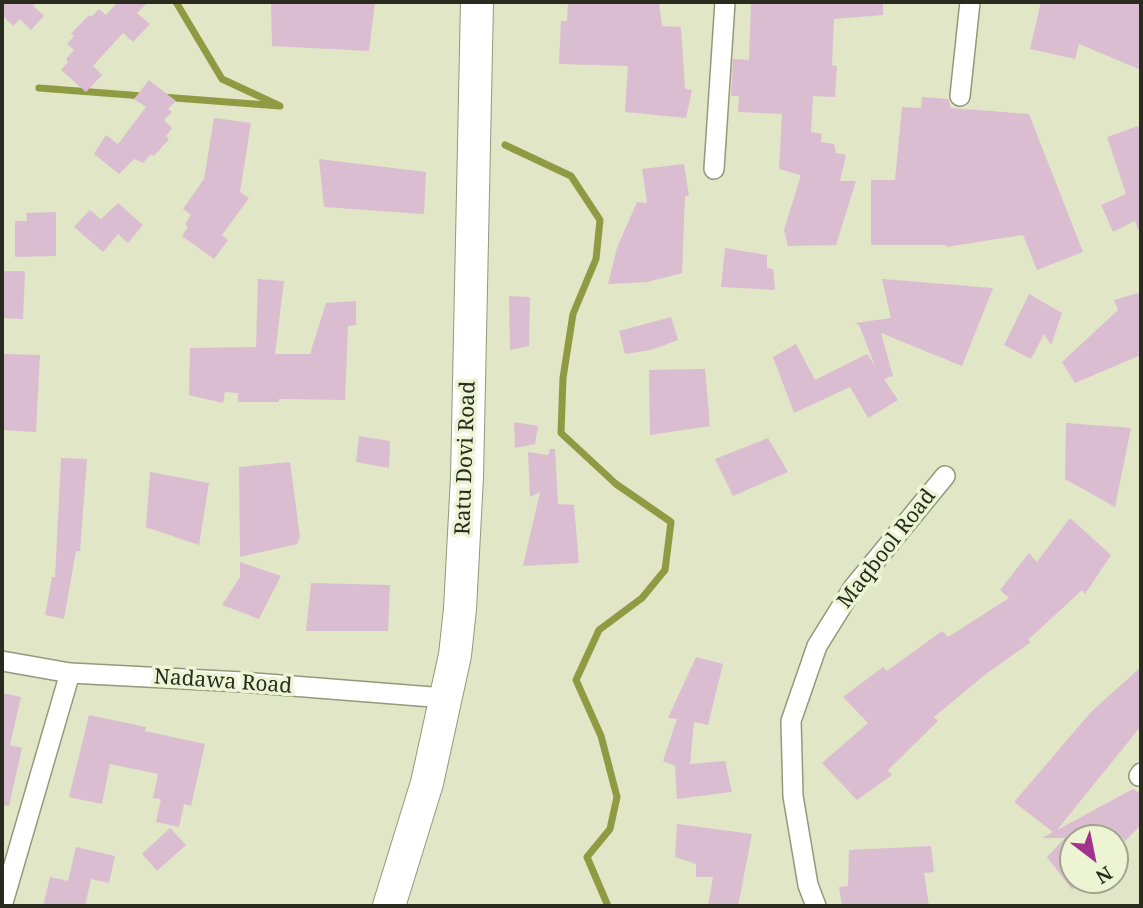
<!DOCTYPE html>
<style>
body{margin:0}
#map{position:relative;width:1143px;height:908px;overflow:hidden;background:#e0e6c6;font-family:"Noto Serif",serif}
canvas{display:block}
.frame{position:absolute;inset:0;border:4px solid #292b1f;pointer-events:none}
.north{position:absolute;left:1059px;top:824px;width:70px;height:70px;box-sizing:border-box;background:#edf4d3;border:2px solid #9fa48b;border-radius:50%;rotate:148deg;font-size:19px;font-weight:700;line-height:28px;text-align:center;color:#292b1f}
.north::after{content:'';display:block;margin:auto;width:24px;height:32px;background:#a3328e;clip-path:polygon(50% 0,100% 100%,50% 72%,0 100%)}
</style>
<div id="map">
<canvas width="1143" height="908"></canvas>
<div class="frame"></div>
<div class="north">N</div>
</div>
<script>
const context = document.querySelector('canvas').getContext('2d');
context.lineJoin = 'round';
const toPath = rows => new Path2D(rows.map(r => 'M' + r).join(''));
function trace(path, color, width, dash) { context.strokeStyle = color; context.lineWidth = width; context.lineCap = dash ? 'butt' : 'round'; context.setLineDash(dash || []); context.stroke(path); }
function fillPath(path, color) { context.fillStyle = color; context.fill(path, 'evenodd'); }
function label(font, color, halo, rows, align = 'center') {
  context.font = font + ' "Noto Serif",serif'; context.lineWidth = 7; context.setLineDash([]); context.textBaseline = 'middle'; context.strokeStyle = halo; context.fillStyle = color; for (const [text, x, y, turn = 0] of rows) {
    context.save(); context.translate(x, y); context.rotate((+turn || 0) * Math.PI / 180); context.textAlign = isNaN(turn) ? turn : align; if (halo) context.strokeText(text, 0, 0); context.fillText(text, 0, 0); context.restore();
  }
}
trace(toPath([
 [39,88,143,96],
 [162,97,280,106,222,79,176,2],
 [505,145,571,176,600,220,596,259,573,314,563,378,561,433,616,484,671,522,665,570,642,598,599,630,576,680,601,736,617,797,610,829,587,857,608,906]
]), '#8f9b43', 7);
fillPath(toPath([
 [2,2,37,2,33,6,44,16,31,30,20,19,13,26,2,15],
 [118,2,148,2,137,13,150,24,133,42,123,33,93,66,102,75,86,92,61,70,68,62,66,59,74,50,67,44,74,36,71,34,89,15,91,17,99,9,106,15],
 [271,2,375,2,369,51,272,46],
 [568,2,659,2,662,26,681,27,685,89,692,90,686,118,625,112,628,66,559,64,561,21,567,21],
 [751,2,883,2,883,15,834,19,832,65,837,66,835,97,813,96,811,132,822,134,821,142,834,144,836,153,846,155,840,181,856,181,836,245,788,246,784,230,801,175,779,169,782,114,738,112,739,96,731,96,733,59,749,60],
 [1041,2,1141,2,1141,70,1079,44,1075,59,1030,49],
 [149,80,176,101,168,109,172,112,164,120,172,128,166,136,169,139,154,156,151,154,143,163,134,159,119,174,94,154,106,135,118,144,146,107,134,99],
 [922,97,948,99,951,108,1029,114,1083,252,1037,270,1023,235,946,247,946,245,871,245,871,180,895,180,902,107,921,108],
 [214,118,251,123,240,192,249,198,222,235,228,240,214,259,182,236,188,227,185,224,191,215,183,209,204,179],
 [1141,125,1141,229,1138,230,1135,221,1113,232,1101,205,1126,194,1107,137],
 [319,159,426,172,424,214,324,207],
 [684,164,689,196,685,196,682,273,647,282,608,284,617,248,637,202,647,203,642,169],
 [118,203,143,225,128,243,118,234,103,252,74,227,90,210,101,219],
 [56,212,56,256,15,257,15,221,27,221,26,213],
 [725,248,767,255,767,268,773,269,775,290,721,287],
 [2,271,25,271,23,319,2,318],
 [258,279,284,281,275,354,310,354,326,303,356,301,356,325,348,326,345,400,279,399,279,402,238,402,238,393,225,392,223,403,189,395,190,348,256,347],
 [882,279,993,288,962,366,881,333,893,376,884,379,898,400,868,418,850,387,794,413,773,357,796,344,815,380,867,354,875,366,859,325,855,323,891,318],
 [1141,292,1141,355,1075,383,1062,362,1118,310,1114,300],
 [1029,294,1062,313,1051,345,1044,334,1031,359,1004,345],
 [509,296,530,297,529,346,510,350],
 [671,317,678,340,651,350,625,354,619,331],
 [2,354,40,355,36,432,2,430],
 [705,369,710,426,650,435,649,370],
 [514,422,538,426,535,444,515,448],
 [1066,423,1131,428,1115,507,1065,479],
 [359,436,390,441,389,468,356,462],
 [768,438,788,472,733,496,715,459],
 [550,449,555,449,558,504,574,505,579,563,523,566,540,492,530,497,528,452,548,455],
 [61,458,87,459,80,551,76,551,64,619,45,615,52,577,55,577],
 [290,462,300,537,297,544,240,557,239,467],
 [150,472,209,483,199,545,146,527],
 [1070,518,1111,555,1085,594,1082,590,1028,640,1031,642,986,674,934,717,938,721,888,770,892,775,857,800,822,763,868,723,843,697,883,667,887,671,942,631,948,637,1009,598,1000,590,1029,553,1037,562],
 [240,562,281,576,259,619,222,605,240,577],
 [311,583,390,585,388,631,306,631],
 [696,657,723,664,708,725,694,722,690,764,725,761,732,792,677,799,675,766,663,761,677,719,668,718],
 [1141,667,1141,726,1057,830,1133,789,1141,794,1141,825,1125,841,1123,838,1073,838,1073,891,1047,857,1065,838,1042,838,1053,832,1014,802,1091,712],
 [2,693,21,697,10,745,22,748,9,806,2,805],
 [89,715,146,727,145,731,205,744,191,806,184,804,179,827,156,822,161,799,153,798,158,774,110,764,102,804,69,797],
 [677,824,752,834,738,906,708,906,713,877,696,877,696,864,675,857],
 [170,828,186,845,157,871,142,854],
 [931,846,934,872,924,873,929,906,842,906,839,887,848,886,849,850],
 [76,847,115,856,109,883,91,879,85,906,43,906,50,877,68,881]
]), '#dbbdd2');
const street = toPath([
 [960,96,970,2],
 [714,169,725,2],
 [2,661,70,673,242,682,445,698],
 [1139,776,1141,773],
 [2,906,70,673],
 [816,906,808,885,793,796,791,721,817,646,853,588,945,476]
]);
const primary = toPath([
 [389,906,427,783,455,655,460,609,467,477,477,2]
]);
trace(street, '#93997b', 22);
trace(primary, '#93997b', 34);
trace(street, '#fff', 19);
trace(primary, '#fff', 32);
label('21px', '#292b1f', '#edf4d3', [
 ["Ratu Dovi Road",466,458,-88],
 ["Maqbool Road",887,549,-52],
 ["Nadawa Road",223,682,4]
]);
</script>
